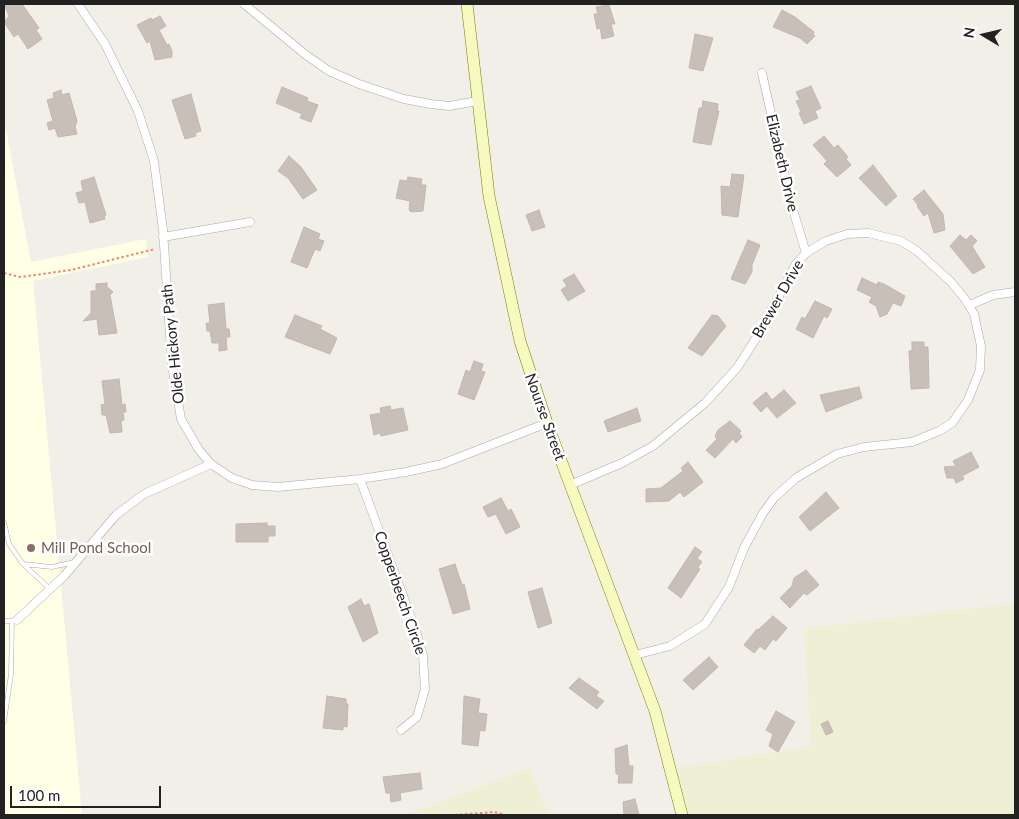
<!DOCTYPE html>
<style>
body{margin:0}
#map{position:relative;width:1019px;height:819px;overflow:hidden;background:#f2efe9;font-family:Lato,sans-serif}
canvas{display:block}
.frame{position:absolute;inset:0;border:5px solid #222;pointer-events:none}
.north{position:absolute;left:959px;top:10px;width:50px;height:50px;-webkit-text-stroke:4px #fff;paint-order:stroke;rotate:279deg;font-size:14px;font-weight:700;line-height:20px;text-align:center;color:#222}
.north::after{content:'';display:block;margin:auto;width:18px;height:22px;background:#222;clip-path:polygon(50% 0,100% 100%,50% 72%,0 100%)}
.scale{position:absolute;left:10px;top:786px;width:151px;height:22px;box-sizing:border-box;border:2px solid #222;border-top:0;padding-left:6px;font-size:15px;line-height:18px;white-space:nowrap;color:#222;-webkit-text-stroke:4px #fff;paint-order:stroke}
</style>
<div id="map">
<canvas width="1019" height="819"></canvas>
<div class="frame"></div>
<div class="north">N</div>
<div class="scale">100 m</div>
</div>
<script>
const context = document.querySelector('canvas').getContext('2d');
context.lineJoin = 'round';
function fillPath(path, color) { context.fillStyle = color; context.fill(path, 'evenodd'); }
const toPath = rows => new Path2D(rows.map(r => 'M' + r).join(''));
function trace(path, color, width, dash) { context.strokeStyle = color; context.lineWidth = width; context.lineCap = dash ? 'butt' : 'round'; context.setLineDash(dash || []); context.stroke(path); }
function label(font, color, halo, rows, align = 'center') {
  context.font = font + ' Lato,sans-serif'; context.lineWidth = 5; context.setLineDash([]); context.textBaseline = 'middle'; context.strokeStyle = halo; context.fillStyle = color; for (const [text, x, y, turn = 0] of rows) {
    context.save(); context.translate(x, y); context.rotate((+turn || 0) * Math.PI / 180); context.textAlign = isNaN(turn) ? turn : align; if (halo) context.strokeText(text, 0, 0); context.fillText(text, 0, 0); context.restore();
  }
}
fillPath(toPath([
 [4,119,31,262,146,239,148,257,33,281,82,815,4,815]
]), '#ffffe5');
fillPath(toPath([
 [1015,603,1015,815,685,815,672,768,811,747,804,629],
 [530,768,549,815,406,815]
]), '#eef0d5');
const building = toPath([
 [4,4,22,4,39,28,36,30,42,39,28,49,18,34,14,37,4,22,9,16,4,4],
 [609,5,615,24,611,24,614,36,602,39,600,28,597,29,594,14,598,14,596,7,609,5],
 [782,10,795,17,814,32,813,35,815,36,807,44,800,38,773,27,782,10],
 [160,16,166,26,159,30,167,45,169,44,172,51,172,57,155,60,150,41,147,43,137,25,151,18,152,20,160,16],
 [695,34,713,38,703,71,689,68,695,34],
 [811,86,821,108,815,111,818,118,804,124,799,113,801,112,796,101,800,100,796,92,811,86],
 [282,87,308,98,307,101,318,105,311,122,300,118,302,114,276,103,282,87],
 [61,90,62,95,69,93,77,121,75,127,77,134,58,137,55,128,49,130,47,123,53,121,47,100,54,98,53,93,61,90],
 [191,94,201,131,195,133,196,136,185,139,172,100,191,94],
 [703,101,718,104,717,111,719,111,711,145,693,142,699,108,702,108,703,101],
 [824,136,834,148,838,145,848,157,846,159,851,165,837,177,824,164,827,161,813,145,824,136],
 [289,156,301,167,317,190,303,199,288,178,278,171,289,156],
 [873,165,897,196,886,206,859,178,873,165],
 [732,174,744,175,738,217,722,215,721,186,730,187,732,174],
 [94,177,106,215,104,216,105,219,90,223,85,202,79,203,76,193,83,191,81,181,94,177],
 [408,177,422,179,421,185,426,185,423,211,411,212,409,210,410,201,396,198,400,180,407,181,408,177],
 [924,190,943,214,945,230,934,233,928,213,924,216,917,206,918,205,913,199,924,190],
 [539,210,545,227,532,231,526,215,539,210],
 [304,227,320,234,318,239,324,241,320,251,315,249,307,268,291,262,304,227],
 [960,235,966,240,971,235,977,241,972,246,985,267,973,274,950,246,960,235],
 [748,240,760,245,752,265,752,272,745,284,731,279,748,240],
 [574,274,585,291,568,301,561,290,567,286,563,280,574,274],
 [862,278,877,285,878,282,884,284,905,296,901,306,893,303,887,314,880,317,876,306,869,302,872,297,857,290,862,278],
 [107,283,107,287,113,292,110,295,117,333,99,335,97,319,83,321,91,313,91,291,96,291,96,284,107,283],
 [815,301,832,309,827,318,824,316,813,338,796,329,802,317,805,319,815,301],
 [224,303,226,329,229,329,230,337,226,337,227,350,219,351,219,343,212,343,210,331,207,331,206,323,210,323,208,305,224,303],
 [295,315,322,326,320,329,337,338,330,354,285,337,295,315],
 [712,315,718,316,726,326,702,356,688,348,712,315],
 [912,342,924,342,924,347,928,347,929,388,911,389,909,351,912,351,912,342],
 [474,361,483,364,481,371,485,372,474,400,458,394,466,370,470,372,474,361],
 [119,379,122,405,125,404,126,412,123,412,124,420,121,421,122,432,110,433,106,415,102,415,101,405,105,404,102,381,119,379],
 [859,387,862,398,826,412,820,395,859,387],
 [784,390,796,403,777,418,767,406,761,412,753,403,766,392,772,400,784,390],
 [390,406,391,410,403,408,408,430,381,436,380,433,374,435,370,415,381,413,380,408,390,406],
 [637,408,641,421,608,432,604,421,637,408],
 [730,421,741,431,739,433,742,437,736,443,733,439,715,458,706,450,717,439,715,436,718,430,730,421],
 [971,452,979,467,962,476,964,479,956,483,954,478,947,478,944,467,956,466,953,461,971,452],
 [688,462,703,482,684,497,680,492,669,501,646,502,646,489,661,488,683,471,681,468,688,462],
 [826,492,839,508,810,531,799,517,826,492],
 [501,498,508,511,511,509,520,527,506,534,496,514,488,517,483,507,501,498],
 [267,523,267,526,275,526,275,536,268,536,268,542,236,542,236,524,267,523],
 [695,547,702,552,697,558,702,562,698,567,700,569,681,598,668,588,695,547],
 [455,564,462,585,464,584,470,609,453,614,439,569,455,564],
 [806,570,819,585,807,595,804,593,790,608,780,598,792,586,794,578,806,570],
 [542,588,552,623,538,628,528,592,542,588],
 [361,599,364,606,369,604,378,633,363,642,348,607,361,599],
 [773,616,787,628,776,641,773,639,765,650,760,646,754,653,744,645,757,629,758,630,773,616],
 [709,657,718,667,693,690,683,680,709,657],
 [579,678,599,692,596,696,604,701,597,709,569,688,579,678],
 [327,696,346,699,346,704,348,704,347,727,343,726,343,730,323,728,327,696],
 [464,696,480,699,478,713,487,714,485,731,480,730,478,746,462,744,464,696],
 [776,711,795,722,778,752,769,746,773,734,766,730,776,711],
 [828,721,833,732,826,735,821,724,828,721],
 [627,745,629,766,633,766,632,783,618,783,619,774,616,774,615,749,627,745],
 [420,773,422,789,400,793,401,800,391,802,390,793,386,793,383,777,420,773],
 [635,799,639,815,624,815,623,802,635,799]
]);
fillPath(building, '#c7bfb8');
trace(building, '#c4b6ab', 1);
const service = toPath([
 [4,522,9,544,23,564,52,567,75,562],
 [23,564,50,589],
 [4,621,14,621],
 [4,722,11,674,12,621]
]);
const minor = toPath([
 [78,4,105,44,138,111,154,161,163,230,172,365,181,419,199,450,211,464,232,478,252,485,278,487,360,479,406,472,442,464,547,423],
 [244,4,306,55,329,71,359,84,404,99,431,104,449,106,478,101],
 [762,73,791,203,806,253],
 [163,237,250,222],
 [970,305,993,295,1015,292],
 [360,479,416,631,423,656,425,689,417,717,401,730],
 [570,485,622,463,653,446,705,403,737,368,755,340,796,264,806,253,826,241,847,234,868,233,901,241,917,251,951,282,965,299,974,314,981,346,980,370,968,400,952,423,939,431,912,442,864,447,837,454,796,478,774,498,763,513,744,548,729,587,705,624,670,646,635,655],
 [17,620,65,575,116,515,144,494,211,464]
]);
const secondary = toPath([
 [467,4,489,196,520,341,547,423,655,711,682,815]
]);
trace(service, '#a9a9a9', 5);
trace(minor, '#a9a9a9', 9);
trace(secondary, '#707d05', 12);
trace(toPath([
 [4,273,20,277,71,270,155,249],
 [455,815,494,812,506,815]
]), '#fa8072', 2, [2.5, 2.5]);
trace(service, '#fff', 4);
trace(minor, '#fff', 8);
trace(secondary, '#f7fabf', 11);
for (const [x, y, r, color] of [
 [31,548,5,"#8d6e63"]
]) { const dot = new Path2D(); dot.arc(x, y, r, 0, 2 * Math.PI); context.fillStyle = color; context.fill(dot); trace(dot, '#fff', 2); }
label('15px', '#222', '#fff', [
 ["Elizabeth Drive",782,163,77],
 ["Brewer Drive",778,299,-60],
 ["Olde Hickory Path",173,344,-96],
 ["Nourse Street",545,417,70],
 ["Copperbeech Circle",400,593,71]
]);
label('15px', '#785e54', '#fff', [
 ["Mill Pond School",41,548]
], 'left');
</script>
